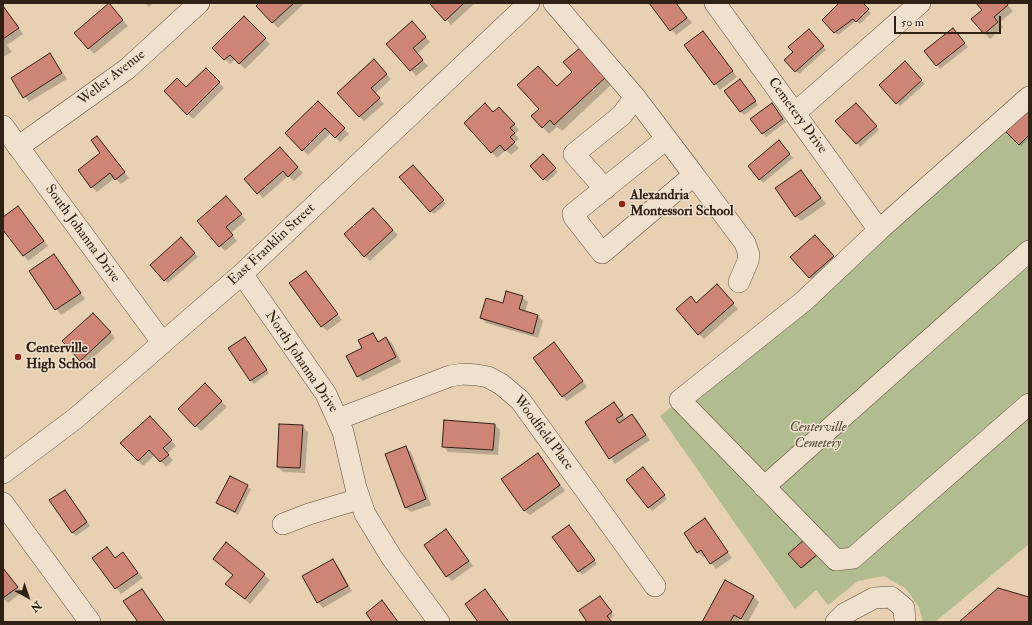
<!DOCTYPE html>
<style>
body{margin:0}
#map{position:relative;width:1032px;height:625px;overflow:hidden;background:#e7d1b2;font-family:"IM FELL Double Pica",serif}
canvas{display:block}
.frame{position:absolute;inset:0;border:4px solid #302116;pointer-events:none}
.north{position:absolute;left:8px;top:577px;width:40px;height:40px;-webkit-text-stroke:3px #efe1cd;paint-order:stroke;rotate:140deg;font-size:11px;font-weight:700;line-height:16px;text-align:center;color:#302116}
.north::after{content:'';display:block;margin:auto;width:14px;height:18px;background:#302116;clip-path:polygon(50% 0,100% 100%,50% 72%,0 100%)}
.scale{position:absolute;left:894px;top:16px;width:107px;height:18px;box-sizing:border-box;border:2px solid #302116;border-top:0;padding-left:5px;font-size:12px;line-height:14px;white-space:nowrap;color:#302116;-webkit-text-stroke:3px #efe1cd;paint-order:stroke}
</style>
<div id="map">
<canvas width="1032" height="625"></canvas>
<div class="frame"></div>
<div class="north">N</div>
<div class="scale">50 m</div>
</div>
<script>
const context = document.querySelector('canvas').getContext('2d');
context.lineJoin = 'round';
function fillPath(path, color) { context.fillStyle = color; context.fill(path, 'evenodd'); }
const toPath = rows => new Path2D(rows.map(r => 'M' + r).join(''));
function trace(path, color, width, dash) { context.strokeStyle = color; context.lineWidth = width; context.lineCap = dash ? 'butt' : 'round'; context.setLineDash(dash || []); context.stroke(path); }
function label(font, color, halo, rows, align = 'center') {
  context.font = font + ' "IM FELL Double Pica",serif'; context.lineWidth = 3; context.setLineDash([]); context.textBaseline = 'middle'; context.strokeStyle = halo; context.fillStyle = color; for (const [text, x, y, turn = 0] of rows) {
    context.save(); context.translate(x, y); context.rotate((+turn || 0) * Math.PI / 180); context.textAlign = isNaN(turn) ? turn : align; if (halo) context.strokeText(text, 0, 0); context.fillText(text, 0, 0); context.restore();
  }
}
fillPath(toPath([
 [1029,97,1029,544,935,622,923,622,919,607,906,589,884,576,858,581,828,605,816,590,795,609,660,416,804,301]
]), '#b1bc8f');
fillPath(toPath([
 [145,3,153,3,149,7],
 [260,3,305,3,278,28,257,6],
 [433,3,475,3,451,25],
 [650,3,676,3,692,23,676,35],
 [841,3,862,3,871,13,860,24,856,21,838,35,823,20],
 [978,3,1006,3,1013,11,999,23,1003,27,990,39,972,20,984,10],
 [3,5,23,34,7,45,12,52,3,57],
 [114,10,128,26,94,54,75,33],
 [244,18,270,44,245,69,235,59,230,64,214,48],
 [417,27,430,42,417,54,428,66,416,76,388,44],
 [956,33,968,47,940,69,925,51],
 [812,34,826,50,799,74,785,60],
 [708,38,737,77,720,90,685,46],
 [580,49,613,83,562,131,557,127,549,134,532,116,540,110,557,88,573,72],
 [50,54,67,79,29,102,12,78],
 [905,63,925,84,900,106,881,86],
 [379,66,391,79,375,94,384,104,364,121,359,116],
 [206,69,224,88,193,119,165,91,186,89],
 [744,84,758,105,744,115,741,112],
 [318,102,349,134,340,142,331,133,308,155,286,133],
 [860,107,879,130,860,147,857,143],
 [1029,107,1029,138,1021,146,1005,129],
 [775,108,786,122,766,137,752,119],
 [493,113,504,113,519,130,515,134,519,139,514,143,519,148,511,155,506,150,497,158,465,123],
 [97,137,129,178,121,184,115,178,97,192,92,187,102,153],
 [782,145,793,158,763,183,750,166],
 [285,154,303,173,294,181,288,176,263,198,258,193],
 [543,156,558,172,547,182,532,166],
 [416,170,446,204,434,214,431,211],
 [801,171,826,204,801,221,796,216],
 [231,202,246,220,231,233,237,241,225,251,198,221],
 [18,207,48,246,28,261,3,228,3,218],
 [378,214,398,235,370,261,364,256],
 [815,236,839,262,815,283,791,257],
 [184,242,198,257,168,283,165,280],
 [54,255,85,299,61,315,30,272],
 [306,272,342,320,327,331,322,326],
 [722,291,738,309,704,339,699,334,697,304],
 [522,297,528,302,525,312,538,316,543,321,538,338,486,323,481,318,503,305],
 [98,319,115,338,85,365,80,360],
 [373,334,379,342,386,338,392,343,401,362,363,381,358,376,363,349],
 [245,338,269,373,254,384,250,380],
 [554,343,587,387,567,401,562,396],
 [205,384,227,407,201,431,179,409],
 [614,404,626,419,632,415,637,420,650,440,615,464,586,422],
 [155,422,176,446,167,454,173,460,166,467,155,455,143,466,138,461],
 [495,425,500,430,498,455,448,452,443,446],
 [302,426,308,432,305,473,283,472,278,467],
 [406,447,411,452,431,505,411,512,405,507],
 [538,454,565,491,530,515,524,510],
 [647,472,667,499,652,511,649,507],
 [230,477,251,489,238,515,217,503],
 [65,491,90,526,76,536,72,532],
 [705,520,732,558,716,569,706,556,703,557,698,552],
 [572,529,597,564,582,575,554,537],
 [446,530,473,566,452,581,447,576],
 [226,544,270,580,250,604,232,589,234,575],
 [123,553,143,578,121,594,94,558,115,559],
 [790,554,819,554,803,568],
 [333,561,338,566,352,591,323,608,318,602],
 [3,568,22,592,8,603,3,598],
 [726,581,754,597,759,602,748,622,740,619,738,622,703,622],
 [485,590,490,596,509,622,479,622],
 [600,597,614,616,610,619,612,622,588,622]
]), '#0003');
const building = toPath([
 [109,3,123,20,88,49,74,33,109,3],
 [259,3,294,3,272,23,256,6,259,3],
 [431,3,464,3,445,21,430,4,431,3],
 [649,3,676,3,687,18,670,31,649,3],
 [839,3,863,3,869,9,856,22,853,19,834,33,822,20,839,3],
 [976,3,1007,3,1008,5,994,17,998,22,984,34,971,19,982,10,976,3],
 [3,6,19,28,3,39,3,6],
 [244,16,266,38,239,64,230,55,224,60,212,48,244,16],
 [412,21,426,37,413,48,423,60,410,71,386,44,412,21],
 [953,28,965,43,936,66,924,51,953,28],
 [809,29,824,46,795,72,784,60,793,52,788,47,809,29],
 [703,31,733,71,714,85,684,45,703,31],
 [580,48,607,76,554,125,550,120,542,128,531,116,539,109,517,85,538,66,557,86,572,72,563,62,580,48],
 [50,53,62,73,23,98,11,78,50,53],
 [374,59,387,74,371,88,380,98,359,117,337,93,374,59],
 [905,61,922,80,896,104,879,85,905,61],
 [206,68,220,82,187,115,164,91,177,78,186,87,206,68],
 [740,79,756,101,740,112,724,91,740,79],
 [318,101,345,128,335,138,325,128,302,151,285,133,318,101],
 [485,103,493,112,499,107,515,124,510,128,515,133,510,137,515,142,505,151,500,145,491,153,464,123,485,103],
 [772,103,783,119,762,134,750,119,772,103],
 [856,103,877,126,856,144,835,121,856,103],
 [1029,106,1029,135,1019,145,1003,129,1029,106],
 [97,136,125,172,115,180,110,173,91,188,78,170,100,153,91,140,97,136],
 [779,140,790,154,759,180,748,166,779,140],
 [280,147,298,167,288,177,283,171,257,194,244,179,280,147],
 [543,154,556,168,543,180,530,166,543,154],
 [413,165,444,200,430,212,399,177,413,165],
 [801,170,821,198,795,217,775,188,801,170],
 [226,196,242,214,226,227,233,235,219,247,197,221,226,196],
 [18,206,44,241,23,256,3,230,3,217,18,206],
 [373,208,393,230,364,257,344,234,373,208],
 [815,235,834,256,809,278,790,257,815,235],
 [181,237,195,253,164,281,150,265,181,237],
 [54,254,81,293,55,310,29,271,54,254],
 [306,271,338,314,321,327,289,283,306,271],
 [717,284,734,303,698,335,676,309,691,296,696,303,717,284],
 [506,291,523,296,519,309,538,315,533,334,480,318,486,298,503,303,506,291],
 [93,313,111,332,80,361,62,341,93,313],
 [373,333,378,342,386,337,396,357,357,377,346,356,362,348,358,340,373,333],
 [245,337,267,370,250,381,228,348,245,337],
 [554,342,583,381,562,397,533,358,554,342],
 [205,383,222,401,195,427,178,409,205,383],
 [614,402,623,415,616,419,619,423,632,414,646,435,609,459,585,422,614,402],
 [150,416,172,440,163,448,169,455,160,462,149,450,138,461,120,443,150,416],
 [444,420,495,424,493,450,442,447,444,420],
 [279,424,303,425,300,468,277,467,279,424],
 [406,446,426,499,405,508,385,454,406,446],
 [538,453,560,485,524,511,501,479,538,453],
 [643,467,665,495,648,508,626,480,643,467],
 [230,476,248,485,235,512,216,503,230,476],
 [65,490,87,522,72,533,49,500,65,490],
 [705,518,728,552,710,564,701,550,697,553,684,533,705,518],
 [569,525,595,560,578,572,552,537,569,525],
 [446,529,469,561,446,577,424,545,446,529],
 [806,538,819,553,801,568,788,554,806,538],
 [226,542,265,574,245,599,225,584,233,575,213,559,226,542],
 [107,547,115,558,123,552,138,573,115,589,92,558,107,547],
 [333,559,348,586,317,603,302,576,333,559],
 [3,568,18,587,3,598,3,568],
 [725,580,754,596,741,619,734,615,730,622,702,622,725,580],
 [998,588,1029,597,1029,622,959,622,998,588],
 [142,589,165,622,138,622,123,601,142,589],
 [485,589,509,622,478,622,465,604,485,589],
 [600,596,612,612,607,616,612,622,587,622,579,610,600,596],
 [382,600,398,622,372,622,366,613,382,600]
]);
fillPath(building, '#cf8575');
trace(building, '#302116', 1);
const minor = toPath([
 [554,3,635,97,694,175,602,253,574,217,573,214,666,139],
 [715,3,879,230],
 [1029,97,879,230,804,301,680,400,836,560,853,558,1029,404],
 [795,113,920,3],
 [3,126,162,342],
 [18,147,127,69,199,3],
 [694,175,745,243,749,255,748,261,739,282],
 [605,189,574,154,622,115,635,97],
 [242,274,326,394,343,432,356,488,365,514,392,558,439,622],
 [338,419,450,376,463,374,477,375,488,377,501,384,520,400,655,586],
 [3,473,76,418,242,274,529,3],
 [764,487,1029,251],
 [3,503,90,622],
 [283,524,309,514,359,499],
 [836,622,844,614,874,598,891,597,904,608,905,622]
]);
trace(minor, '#5e4d3d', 22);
trace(minor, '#efe1cd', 21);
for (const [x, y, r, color] of [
 [622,204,4,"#8f2418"],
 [18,357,4,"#8f2418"]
]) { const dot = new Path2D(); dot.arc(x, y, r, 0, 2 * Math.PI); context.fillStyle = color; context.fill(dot); trace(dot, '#efe1cd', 1.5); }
label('14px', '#302116', '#efe1cd', [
 ["Weller Avenue",112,78,-38],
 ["Cemetery Drive",797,116,54],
 ["South Johanna Drive",82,234,54],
 ["East Franklin Street",272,245,-43],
 ["North Johanna Drive",301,362,56],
 ["Woodfield Place",543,433,53]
]);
label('bold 14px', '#302116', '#efe1cd', [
 ["Alexandria",630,196],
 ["Montessori School",630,212],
 ["Centerville",26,349],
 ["High School",26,365]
], 'left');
label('italic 14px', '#504834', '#efe1cd', [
 ["Centerville",818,428],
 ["Cemetery",818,444]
]);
</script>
